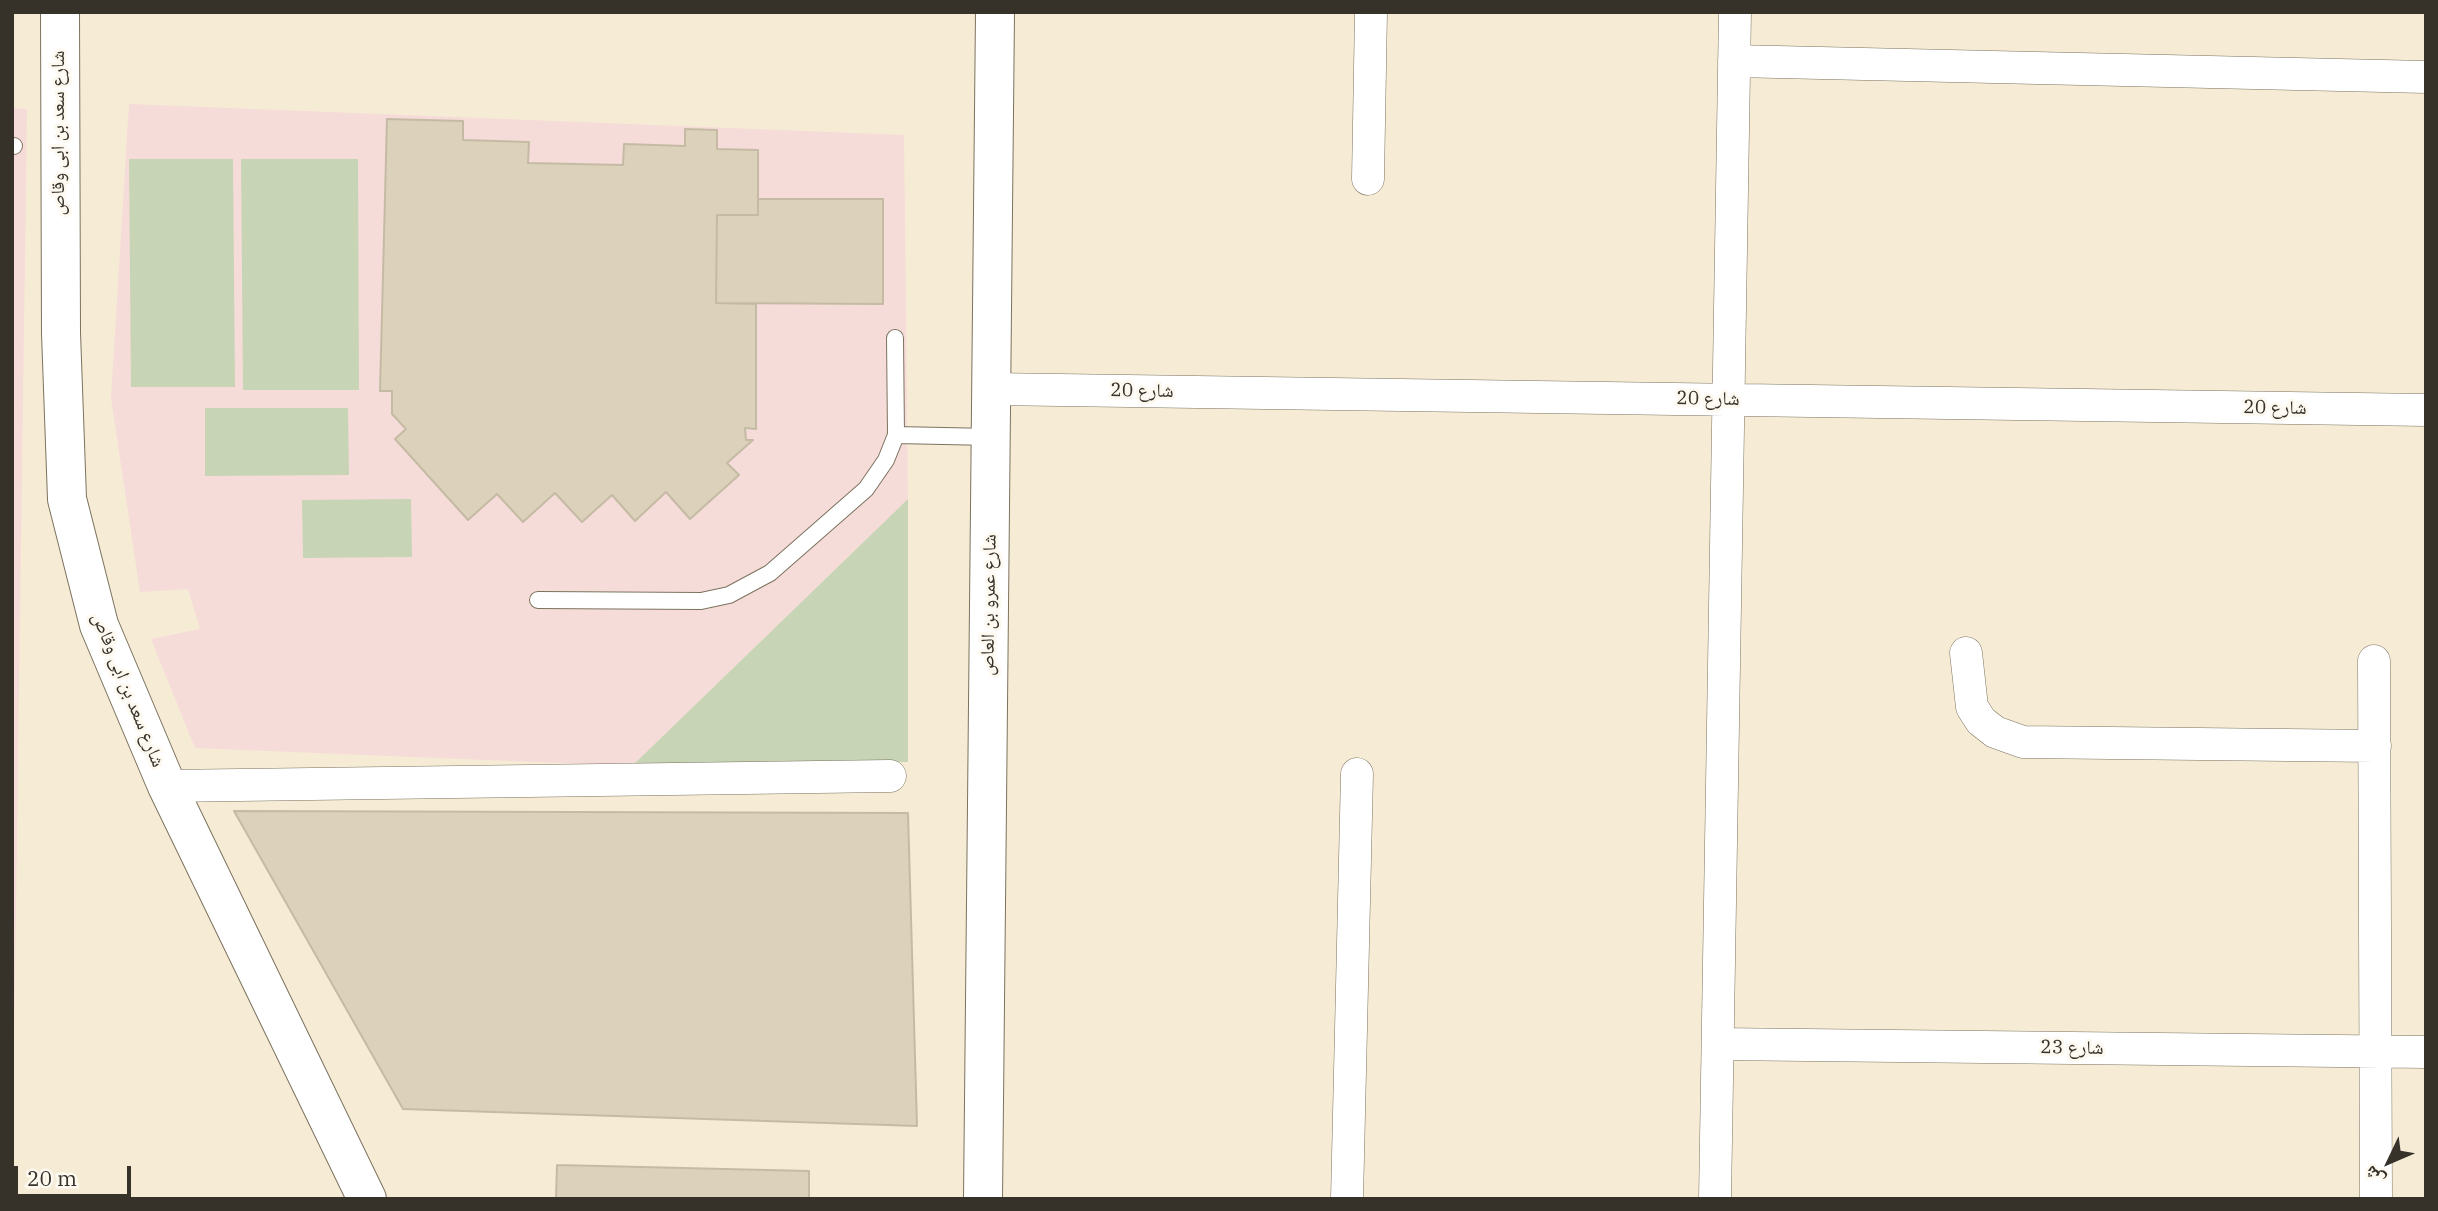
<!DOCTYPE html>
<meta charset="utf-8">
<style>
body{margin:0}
#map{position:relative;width:2438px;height:1211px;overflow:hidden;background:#f6ebd5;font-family:"IBM Plex Serif","Noto Naskh Arabic",serif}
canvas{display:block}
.frame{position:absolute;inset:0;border:14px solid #36322a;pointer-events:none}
.north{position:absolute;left:2354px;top:1127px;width:70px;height:70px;-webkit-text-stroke:5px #fef9f0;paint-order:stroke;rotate:226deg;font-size:19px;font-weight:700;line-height:28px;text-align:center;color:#36322a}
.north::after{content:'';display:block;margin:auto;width:24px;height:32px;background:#36322a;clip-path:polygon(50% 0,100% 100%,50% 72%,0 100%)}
.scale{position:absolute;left:14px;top:1166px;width:117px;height:32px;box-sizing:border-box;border:4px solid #36322a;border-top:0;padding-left:9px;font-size:21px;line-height:24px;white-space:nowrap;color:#36322a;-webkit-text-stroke:5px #fef9f0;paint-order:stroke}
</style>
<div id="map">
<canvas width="2438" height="1211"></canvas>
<div class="frame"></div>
<div class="north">ش</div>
<div class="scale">20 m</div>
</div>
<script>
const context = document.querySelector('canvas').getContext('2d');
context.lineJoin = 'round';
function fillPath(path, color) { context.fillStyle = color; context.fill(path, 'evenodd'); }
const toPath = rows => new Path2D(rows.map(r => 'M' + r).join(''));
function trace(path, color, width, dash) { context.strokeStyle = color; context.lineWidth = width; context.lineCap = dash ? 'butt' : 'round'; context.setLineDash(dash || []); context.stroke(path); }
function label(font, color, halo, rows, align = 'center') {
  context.font = font + ' "IBM Plex Serif","Noto Naskh Arabic",serif'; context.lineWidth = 6; context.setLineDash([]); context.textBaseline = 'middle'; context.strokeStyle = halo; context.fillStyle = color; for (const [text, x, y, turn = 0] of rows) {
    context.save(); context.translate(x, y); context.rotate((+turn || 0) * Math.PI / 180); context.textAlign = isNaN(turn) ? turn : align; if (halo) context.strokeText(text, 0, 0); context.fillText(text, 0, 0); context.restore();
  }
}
fillPath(toPath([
 [129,104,904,135,908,499,632,766,195,748,151,639,200,629,188,589,140,592,111,398],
 [12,108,27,109,12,1199]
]), '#f6dcd8');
fillPath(toPath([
 [129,159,233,159,235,387,131,387],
 [241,159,358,159,359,390,243,390],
 [205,408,348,408,349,475,205,476],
 [411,499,412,557,303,558,302,500],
 [908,499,908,762,632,766]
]), '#c7d4b5');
const building = toPath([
 [387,119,463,121,463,140,529,142,528,163,623,165,624,144,685,146,685,129,717,130,717,149,758,150,758,215,717,215,716,303,756,304,756,429,745,428,746,440,753,440,727,463,739,475,690,519,666,492,635,521,612,495,582,522,555,493,523,522,497,494,468,520,395,439,406,429,392,414,392,391,380,391,387,119],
 [758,199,883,199,883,304,716,303,717,215,758,215,758,199],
 [234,811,908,813,917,1126,403,1109,234,811],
 [557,1165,809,1171,809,1199,556,1199,557,1165]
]);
fillPath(building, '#dcd1bb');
trace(building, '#c5bba5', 2);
const service = toPath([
 [12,146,14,146],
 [896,435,991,437],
 [538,600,701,601,729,595,770,573,866,489,886,460,896,435,895,338]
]);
const minor = toPath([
 [1734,61,2426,77],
 [1368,179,1371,12],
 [991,389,2426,410],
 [1966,653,1972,707,1981,721,1995,732,2023,742,2375,746],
 [2374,661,2376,1199],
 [167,786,890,776],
 [1718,1044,2426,1052],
 [1347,1199,1357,774],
 [1715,1199,1735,12]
]);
const tertiary = toPath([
 [60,12,61,333,67,499,99,625,167,786,367,1199],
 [983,1199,995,12]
]);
trace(service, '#7c735f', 18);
trace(minor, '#7c735f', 33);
trace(tertiary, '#7c735f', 40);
trace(service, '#fff', 16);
trace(minor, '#fff', 32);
trace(tertiary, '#fff', 38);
label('19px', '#36322a', '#fef9f0', [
 ["شارع سعد بن ابى وقاص",59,133,-90],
 ["شارع 20",1142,391,1],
 ["شارع 20",1708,399,1],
 ["شارع 20",2275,408,1],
 ["شارع عمرو بن العاص",989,605,-89],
 ["شارع سعد بن ابى وقاص",128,690,68],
 ["شارع 23",2072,1048,1]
]);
</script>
